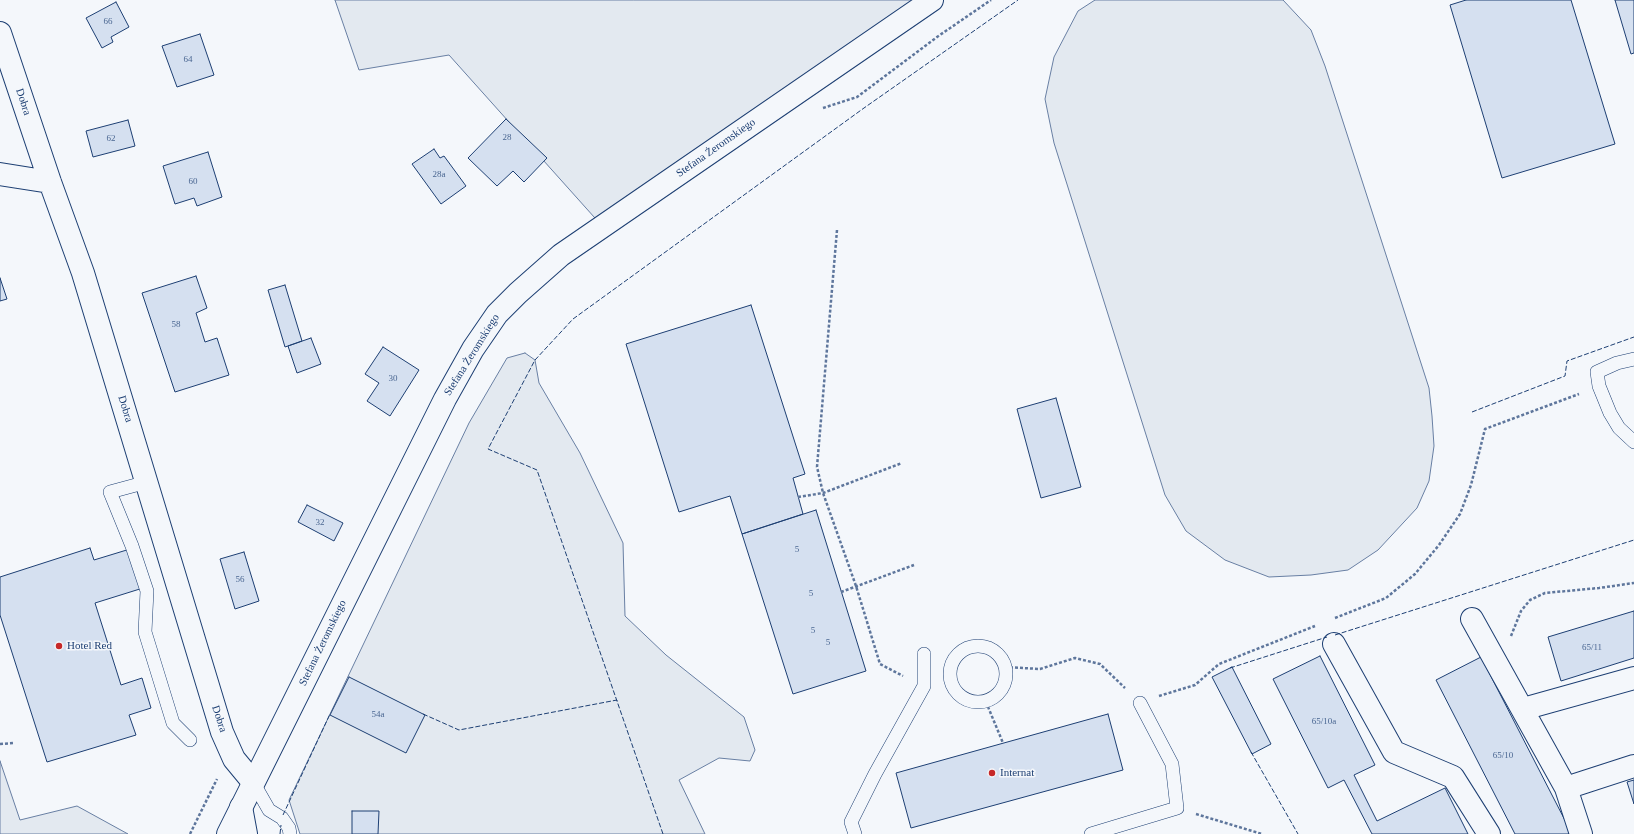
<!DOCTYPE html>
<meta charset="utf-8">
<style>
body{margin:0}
canvas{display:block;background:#f4f7fb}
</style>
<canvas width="1634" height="834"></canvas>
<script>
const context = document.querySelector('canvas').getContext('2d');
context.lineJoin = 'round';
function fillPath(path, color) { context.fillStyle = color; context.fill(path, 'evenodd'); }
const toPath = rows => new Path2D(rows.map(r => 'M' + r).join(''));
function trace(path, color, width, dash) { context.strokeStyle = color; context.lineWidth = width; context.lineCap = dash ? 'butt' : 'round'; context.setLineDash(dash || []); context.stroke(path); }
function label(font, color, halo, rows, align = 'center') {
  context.font = font + ' Georgia,serif'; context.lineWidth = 3; context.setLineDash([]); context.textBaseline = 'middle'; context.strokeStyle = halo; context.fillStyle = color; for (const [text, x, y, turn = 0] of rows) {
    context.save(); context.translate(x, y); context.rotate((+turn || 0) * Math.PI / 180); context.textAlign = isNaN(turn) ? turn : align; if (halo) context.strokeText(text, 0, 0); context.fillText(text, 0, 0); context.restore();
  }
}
const green = toPath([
 [335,0,932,0,603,227,449,55,359,70,335,0],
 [1095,0,1283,0,1311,30,1325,66,1429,388,1432,416,1434,446,1429,481,1417,508,1378,550,1348,570,1311,575,1269,577,1225,560,1186,531,1165,495,1054,143,1045,99,1054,57,1078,11,1095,0],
 [525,353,535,360,539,383,580,453,623,543,625,616,666,655,744,717,755,750,750,761,719,758,679,780,705,834,300,834,289,800,469,423,507,358,525,353],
 [0,761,20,820,77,806,128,834,0,834,0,761]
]);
fillPath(green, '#e3e9f0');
trace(green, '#687fa3', 1);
const building = toPath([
 [1466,0,1571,0,1615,144,1502,178,1450,5,1466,0],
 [1615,0,1634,0,1634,53,1631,54,1615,0],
 [116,2,129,27,111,37,113,42,102,48,86,18,116,2],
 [200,34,214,75,177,87,162,46,200,34],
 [506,119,547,158,524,182,513,171,497,186,468,158,506,119],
 [128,120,135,146,93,157,86,131,128,120],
 [434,149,440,158,444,156,466,186,441,204,412,164,434,149],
 [208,152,222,197,197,206,194,198,175,204,163,166,208,152],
 [196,276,207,308,196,313,205,342,217,338,229,375,175,392,142,293,196,276],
 [0,278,7,299,0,301,0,278],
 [285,285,302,341,285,347,268,290,285,285],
 [751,305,805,474,793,478,803,514,742,534,730,496,679,512,626,344,751,305],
 [311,338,321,364,297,373,288,346,311,338],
 [383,347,419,370,390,416,367,401,379,383,365,374,383,347],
 [1056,398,1081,487,1041,498,1017,409,1056,398],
 [307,505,343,523,334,541,298,522,307,505],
 [816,510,866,671,793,694,742,534,816,510],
 [90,548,94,560,130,549,143,588,95,603,121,685,142,678,151,708,129,715,136,735,47,762,0,615,0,577,90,548],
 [244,552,259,601,235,609,220,559,244,552],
 [1634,611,1634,658,1561,681,1548,637,1634,611],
 [1320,656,1375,765,1354,775,1377,821,1445,788,1468,834,1372,834,1344,780,1328,788,1273,679,1320,656],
 [1481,657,1571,832,1568,834,1515,834,1436,680,1481,657],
 [1232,667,1271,744,1252,754,1212,677,1232,667],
 [349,677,425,715,406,753,330,715,349,677],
 [1108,714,1123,770,911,828,896,773,1108,714],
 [1634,780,1634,804,1627,782,1634,780],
 [352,811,379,811,378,834,352,834,352,811]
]);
fillPath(building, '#d5e0f0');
trace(building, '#1d3f73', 1);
const service = toPath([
 [1634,359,1617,363,1597,372,1599,386,1610,413,1619,428,1634,442],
 [147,482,110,492,132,546,147,591,145,632,173,723,190,740],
 '950 674a28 28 0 1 1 56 0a28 28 0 1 1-56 0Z',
 [253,782,269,810,282,818,289,828,290,834],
 [855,834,851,822,875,774,924,686,924,654],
 [1091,834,1177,808,1172,764,1140,703]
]);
const minor = toPath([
 [0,33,50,182,83,273,222,732,234,759,253,782],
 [0,174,50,182],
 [1472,619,1566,788,1581,834],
 [1334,644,1394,752,1453,777,1489,834],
 [1523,709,1634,678],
 [1566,788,1634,766],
 [241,807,246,834]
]);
const tertiary = toPath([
 [228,834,445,399,473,349,497,314,518,293,561,255,932,0]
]);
trace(service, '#1d3f73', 14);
trace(minor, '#1d3f73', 24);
trace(tertiary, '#1d3f73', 24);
trace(toPath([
 [823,108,857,97,937,37,991,0],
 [837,230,817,467,823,493,856,586,880,664,903,676],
 [798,497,823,493,902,463],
 [841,592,914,565],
 [1335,618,1386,598,1415,574,1439,545,1460,514,1471,485,1485,429,1579,394],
 [1511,636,1521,611,1530,600,1545,593,1599,588,1634,583],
 [1005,667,1040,669,1075,658,1100,664,1125,688],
 [1159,696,1195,685,1219,664,1315,626],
 [986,702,1003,743],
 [0,744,14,743],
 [1196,814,1262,834],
 [190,834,217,779]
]), '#5e769c', 2.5, [3, 2]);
trace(service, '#f4f7fb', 13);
trace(minor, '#f4f7fb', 22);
trace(tertiary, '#f4f7fb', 22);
trace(toPath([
 [1472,412,1565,376,1567,361,1634,337],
 [1335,635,1634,540],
 [1230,668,1327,637],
 [423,714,459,730,617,700,617,702],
 [1251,752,1298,834],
 [283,815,330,714],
 [280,834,281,825],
 [663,834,537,470,488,449,535,360,573,319,864,108,1018,0]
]), '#1d3f73', 1, [5, 2]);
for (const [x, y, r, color] of [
 [59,646,4,"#c62828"],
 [992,773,4,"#c62828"]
]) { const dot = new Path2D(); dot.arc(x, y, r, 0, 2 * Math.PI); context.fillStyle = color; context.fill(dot); trace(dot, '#f4f7fb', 1.5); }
label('9px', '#4b6792', null, [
 ["66",108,22],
 ["64",188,60],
 ["28",507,138],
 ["62",111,139],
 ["28a",439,175],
 ["60",193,182],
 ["58",176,325],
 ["30",393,379],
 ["32",320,523],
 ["5",797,550],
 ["56",240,580],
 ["5",811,594],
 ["5",813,631],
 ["5",828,643],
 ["65/11",1592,648],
 ["54a",378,715],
 ["65/10a",1324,722],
 ["65/10",1503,756]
]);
label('11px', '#1d3f73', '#f4f7fb', [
 ["Dobra",23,102,72],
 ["Stefana Żeromskiego",716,148,-35],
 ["Stefana Żeromskiego",472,355,-58],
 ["Dobra",125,409,73],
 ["Stefana Żeromskiego",323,643,-64],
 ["Dobra",219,719,72]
]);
label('11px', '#1d3f73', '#f4f7fb', [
 ["Hotel Red",67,646],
 ["Internat",1000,773]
], 'left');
</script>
